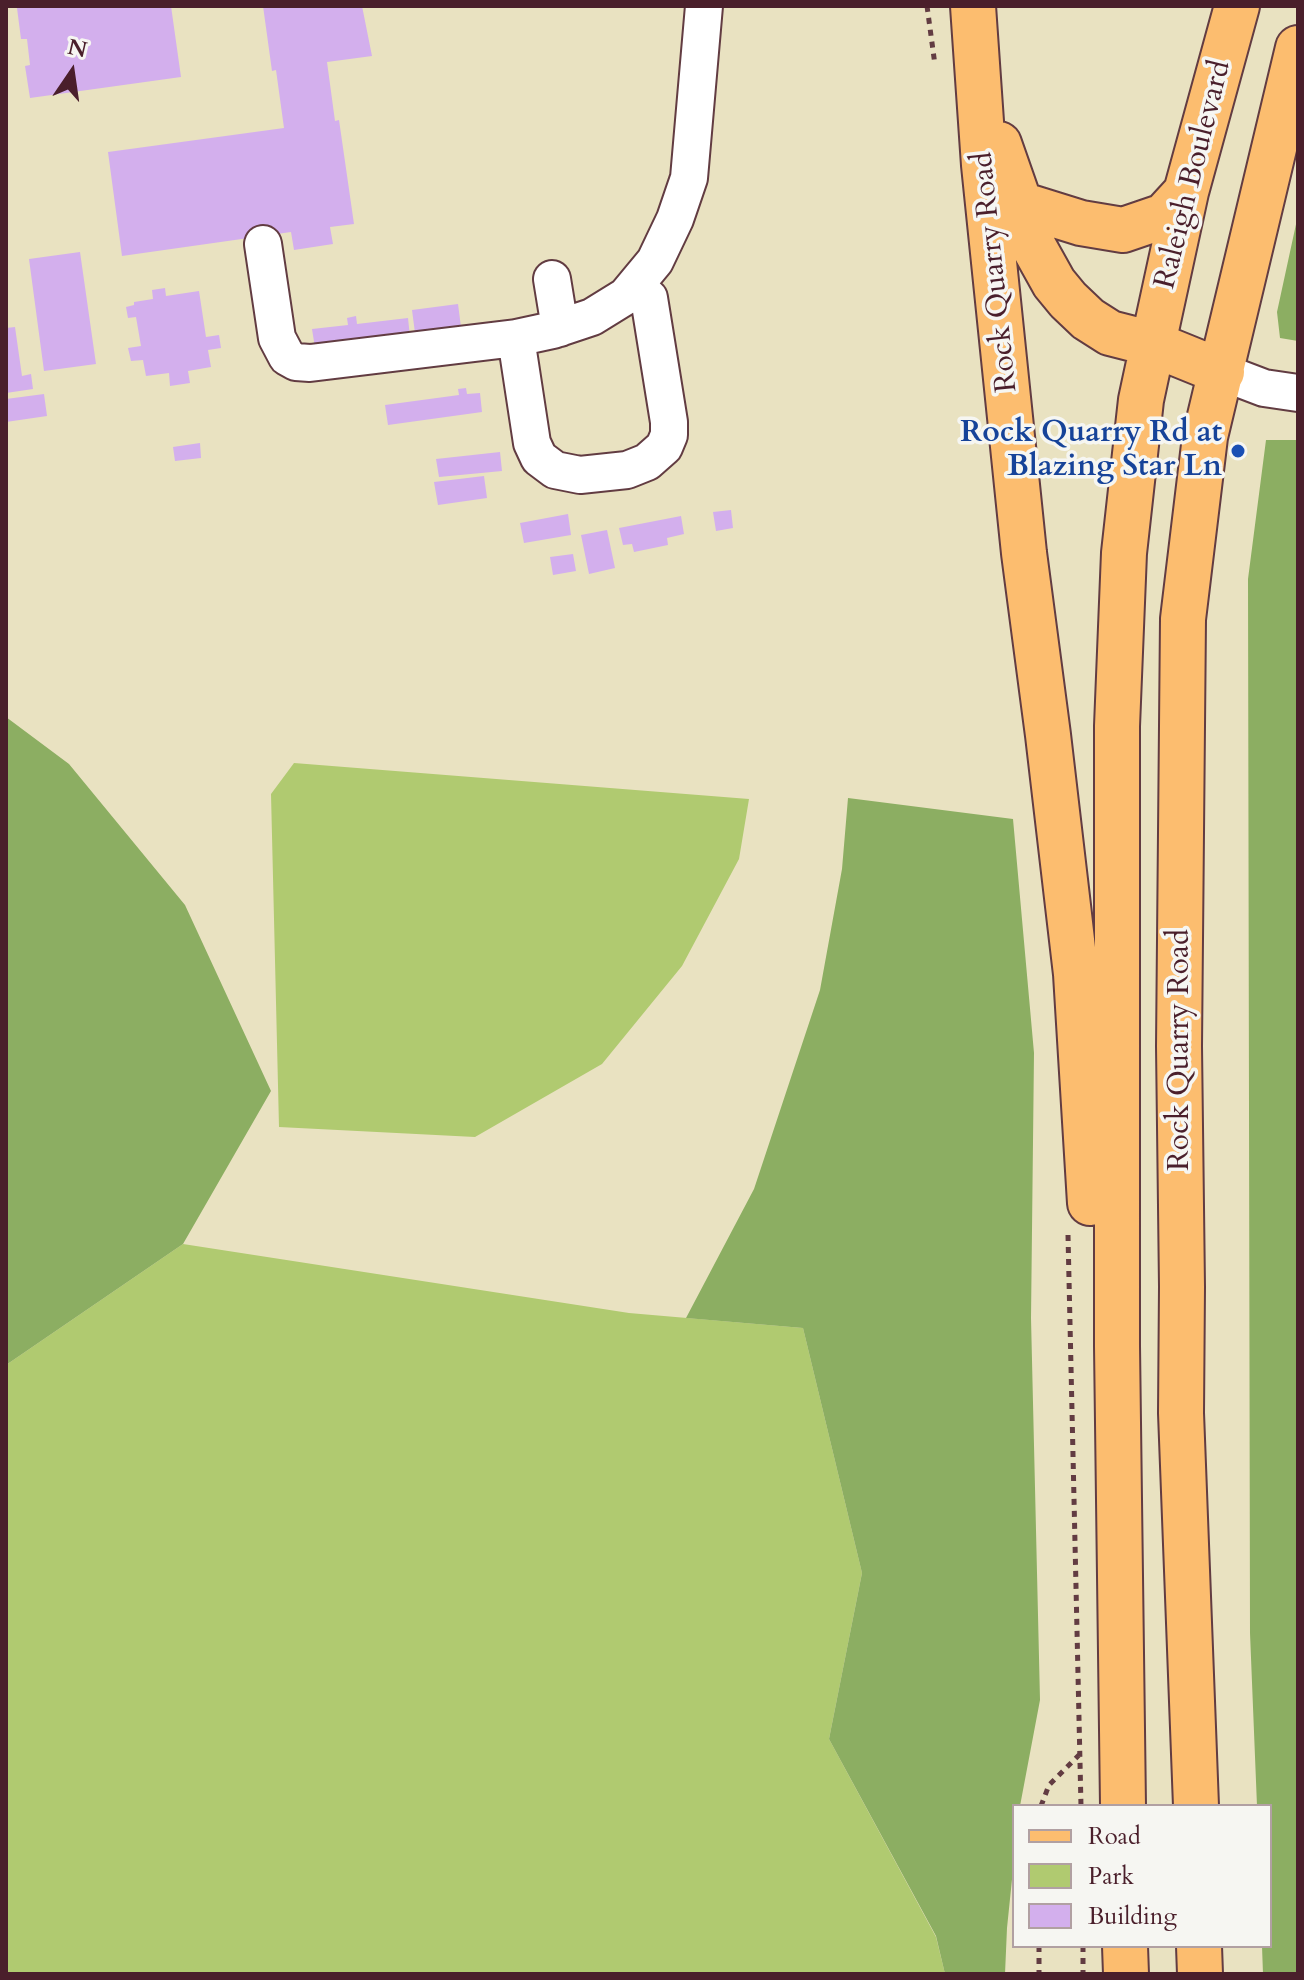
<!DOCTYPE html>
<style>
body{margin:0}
#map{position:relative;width:1304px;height:1980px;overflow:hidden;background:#e9e2c1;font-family:Cardo,serif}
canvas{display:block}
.frame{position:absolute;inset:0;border:8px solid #4a1f2b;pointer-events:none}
.legend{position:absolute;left:1012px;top:1804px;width:260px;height:144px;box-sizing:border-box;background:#f6f6f2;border:2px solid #b1a0a2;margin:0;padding:10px 14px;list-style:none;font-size:24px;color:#4a1f2b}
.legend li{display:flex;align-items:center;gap:16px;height:40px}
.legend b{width:40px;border:2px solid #b1a0a2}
.north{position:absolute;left:32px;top:32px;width:80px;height:80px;-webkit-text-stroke:6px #f6f6f2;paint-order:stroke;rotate:13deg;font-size:22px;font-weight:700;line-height:32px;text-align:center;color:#4a1f2b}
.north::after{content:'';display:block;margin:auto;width:28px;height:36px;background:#4a1f2b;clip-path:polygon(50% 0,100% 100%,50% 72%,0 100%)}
</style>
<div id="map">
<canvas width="1304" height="1980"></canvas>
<div class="frame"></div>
<ul class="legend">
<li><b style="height:10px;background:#fcbd6f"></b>Road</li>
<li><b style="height:22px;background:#b0ca70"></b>Park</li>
<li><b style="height:22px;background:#d3afed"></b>Building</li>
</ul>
<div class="north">N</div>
</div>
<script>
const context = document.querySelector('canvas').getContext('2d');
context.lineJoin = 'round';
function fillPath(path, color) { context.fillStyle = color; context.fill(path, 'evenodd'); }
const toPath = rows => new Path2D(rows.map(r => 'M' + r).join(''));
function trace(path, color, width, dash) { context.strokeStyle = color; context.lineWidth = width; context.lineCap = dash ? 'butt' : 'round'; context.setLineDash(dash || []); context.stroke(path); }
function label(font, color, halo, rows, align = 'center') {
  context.font = font + ' Cardo,serif'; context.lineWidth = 7; context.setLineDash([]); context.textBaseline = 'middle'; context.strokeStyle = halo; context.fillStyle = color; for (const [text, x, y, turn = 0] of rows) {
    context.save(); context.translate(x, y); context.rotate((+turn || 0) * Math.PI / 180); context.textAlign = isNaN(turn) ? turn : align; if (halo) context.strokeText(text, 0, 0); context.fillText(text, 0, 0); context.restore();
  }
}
fillPath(toPath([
 [294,763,749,799,739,859,682,966,602,1064,475,1137,279,1127,271,794],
 [183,1244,629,1313,803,1328,862,1573,829,1739,936,1937,945,1974,6,1974,6,1365]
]), '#b0ca70');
fillPath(toPath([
 [1298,215,1298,341,1280,338,1277,312],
 [1266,440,1298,440,1298,1974,1263,1974,1262,1946,1270,1946,1270,1806,1257,1806,1250,1633,1248,579],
 [6,717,69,764,185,905,271,1091,183,1244,6,1365],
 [848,798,1013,819,1034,1053,1031,1318,1040,1700,1020,1806,1014,1806,1014,1860,1007,1928,1005,1974,945,1974,936,1936,829,1739,862,1573,803,1328,686,1318,754,1189,820,990,842,869]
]), '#8cae62');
fillPath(toPath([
 [31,6,171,6,181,77,30,98,25,66,30,65,27,39,21,39,17,8],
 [263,6,362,6,372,56,327,62,335,121,339,120,354,224,330,227,333,244,294,250,291,232,122,256,108,152,284,128,276,70,272,71],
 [80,252,96,364,44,371,29,259],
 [165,288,166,296,199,291,206,337,219,335,221,348,208,350,211,367,188,371,190,383,170,386,169,373,146,376,143,360,131,361,128,348,141,346,136,317,128,318,126,307,134,305,134,302,153,299,152,290],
 [458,304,461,327,415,333,412,310],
 [356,316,357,324,408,318,410,337,315,348,312,329,348,325,347,318],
 [15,327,22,376,31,374,33,389,6,393,6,328],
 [466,388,467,394,480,393,482,412,388,425,385,405,459,395,458,389],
 [44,394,47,416,6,422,6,399],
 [200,443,201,458,175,461,173,447],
 [500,452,502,471,439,477,436,459],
 [484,476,487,498,438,505,434,482],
 [731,510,733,528,716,531,713,512],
 [568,514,571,535,524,543,520,523],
 [681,516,684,534,667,538,668,545,634,552,632,544,623,545,619,528],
 [607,530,615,568,589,574,581,535],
 [573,554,576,571,553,575,550,557]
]), '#d3afed');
const minor = toPath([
 [263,244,277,338,287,357,296,362,310,363,516,338,553,330,592,317,626,296,655,261,675,219,689,178,704,6],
 [552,279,560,328],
 [516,338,532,443,539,458,555,470,580,475,627,470,647,462,664,447,669,435,669,422,649,298,635,286],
 [1222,372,1264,388,1298,393]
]);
const major = toPath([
 [973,6,984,165,1024,553,1048,735,1076,974,1090,1203],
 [999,144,1020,204,1025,231,1054,283,1068,300,1088,319,1110,333,1153,344,1222,372],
 [1020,204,1081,223,1123,230,1164,216,1186,192],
 [1123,1806,1117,1346,1117,726,1124,553,1141,400,1153,344,1186,192,1237,6],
 [1196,1806,1181,1413,1182,1287,1179,1046,1183,619,1205,437,1298,48],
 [1125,1946,1126,1974],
 [1199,1946,1200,1974]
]);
trace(minor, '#623c42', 40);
trace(major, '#623c42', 48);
trace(toPath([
 [927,6,935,65],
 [1068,1235,1081,1806],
 [1041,1806,1049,1785,1079,1755],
 [1039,1946,1039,1974],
 [1083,1946,1083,1974]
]), '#623c42', 5, [6, 6]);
trace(minor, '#fff', 36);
trace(major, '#fcbd6f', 44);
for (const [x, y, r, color] of [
 [1238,451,8,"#1a4fb4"]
]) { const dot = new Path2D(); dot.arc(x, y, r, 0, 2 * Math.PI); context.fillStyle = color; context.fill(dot); trace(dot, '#f6f6f2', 3); }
label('30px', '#4a1f2b', '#f6f6f2', [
 ["Raleigh Boulevard",1194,175,-76],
 ["Rock Quarry Road",996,272,-96],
 ["Rock Quarry Road",1181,1050,-90]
]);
label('bold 30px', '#164399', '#f6f6f2', [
 ["Rock Quarry Rd at",1222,434],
 ["Blazing Star Ln",1222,468]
], 'right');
</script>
